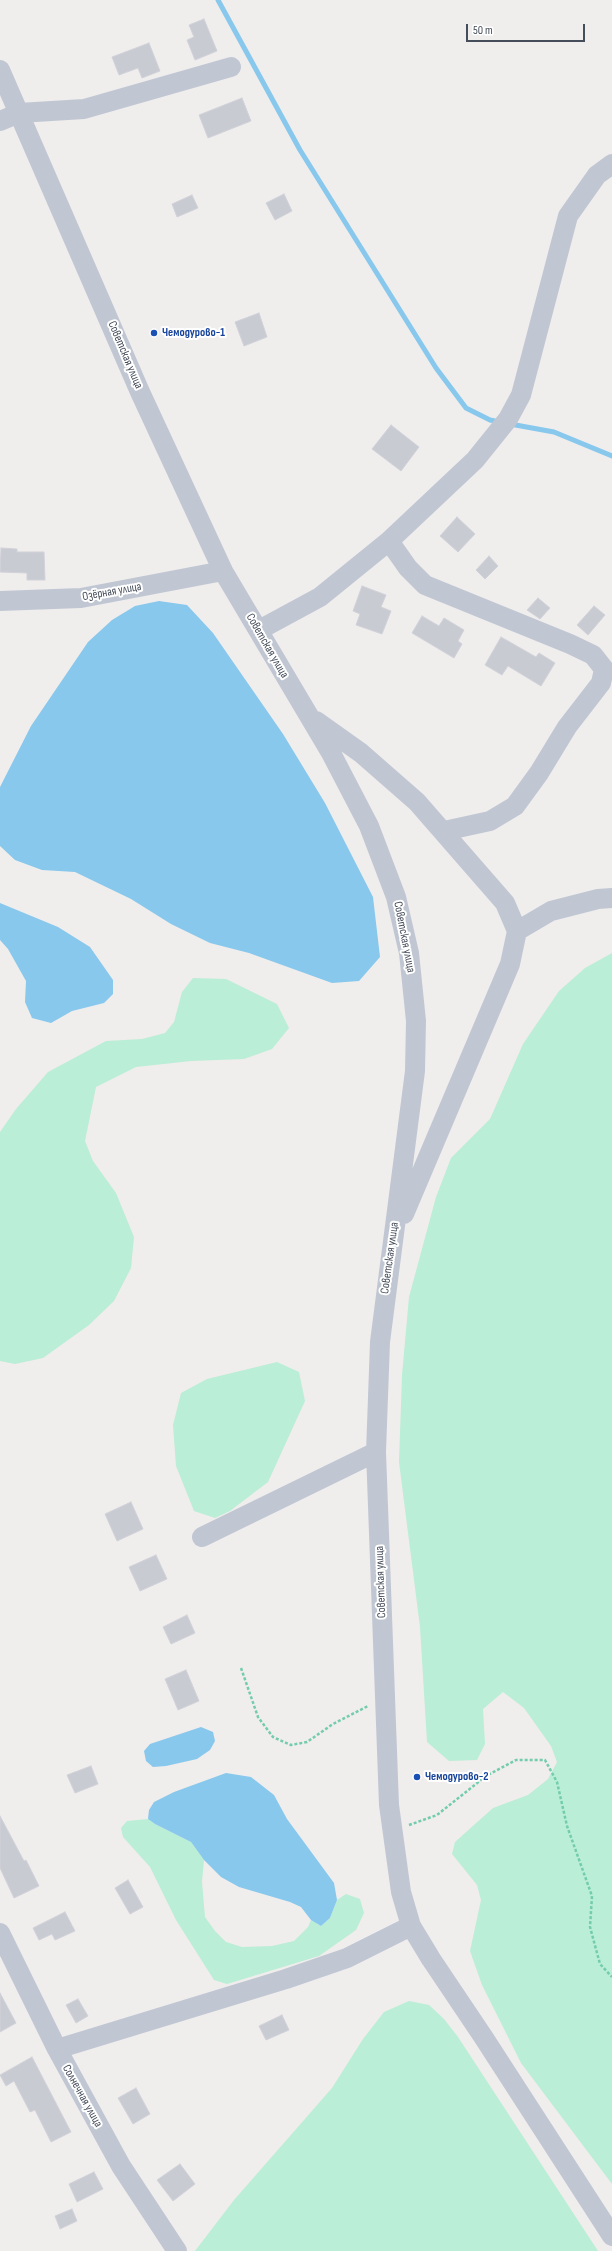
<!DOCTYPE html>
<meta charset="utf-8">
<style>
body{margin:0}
#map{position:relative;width:612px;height:2251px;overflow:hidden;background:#f0eded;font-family:"Sofia Sans Condensed",sans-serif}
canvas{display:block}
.scale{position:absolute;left:466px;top:24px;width:119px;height:18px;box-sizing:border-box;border:2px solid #454d5a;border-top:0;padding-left:5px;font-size:12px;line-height:14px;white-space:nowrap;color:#454d5a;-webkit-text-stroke:3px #fff;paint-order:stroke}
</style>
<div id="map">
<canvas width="612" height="2251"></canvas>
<div class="scale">50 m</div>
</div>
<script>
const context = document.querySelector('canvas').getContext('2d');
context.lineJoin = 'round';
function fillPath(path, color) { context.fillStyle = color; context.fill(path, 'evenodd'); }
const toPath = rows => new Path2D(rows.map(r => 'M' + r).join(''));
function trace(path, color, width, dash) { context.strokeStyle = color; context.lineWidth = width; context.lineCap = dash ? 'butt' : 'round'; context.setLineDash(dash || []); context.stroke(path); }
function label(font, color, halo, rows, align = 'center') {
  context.font = font + ' "Sofia Sans Condensed",sans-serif'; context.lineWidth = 4; context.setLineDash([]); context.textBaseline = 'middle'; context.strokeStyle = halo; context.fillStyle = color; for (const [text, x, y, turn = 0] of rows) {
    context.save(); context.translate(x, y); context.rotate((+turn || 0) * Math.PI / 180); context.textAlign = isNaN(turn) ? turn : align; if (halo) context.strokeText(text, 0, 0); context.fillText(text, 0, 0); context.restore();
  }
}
fillPath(toPath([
 [612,953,612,2184,521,2063,482,1985,470,1951,481,1900,477,1885,452,1854,455,1842,493,1808,528,1795,548,1779,557,1762,551,1746,524,1708,503,1692,483,1709,485,1744,477,1760,449,1761,427,1742,420,1627,399,1462,402,1375,409,1297,436,1197,451,1158,490,1119,523,1044,559,991,585,968],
 [193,978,226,979,277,1004,289,1028,272,1049,244,1059,191,1061,136,1067,96,1087,85,1141,93,1161,116,1193,134,1237,131,1268,114,1301,89,1325,43,1358,15,1364,0,1361,0,1132,16,1109,48,1072,106,1041,142,1039,165,1033,174,1022,182,992],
 [277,1362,299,1372,305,1401,268,1482,230,1511,215,1518,194,1511,176,1466,173,1425,181,1393,207,1379],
 [148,1819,155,1824,191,1842,204,1860,202,1882,205,1917,215,1931,226,1942,242,1947,272,1946,294,1941,308,1927,311,1920,321,1926,330,1918,337,1900,346,1894,360,1899,364,1913,356,1930,319,1956,227,1984,214,1980,176,1920,150,1867,123,1837,121,1828,127,1821],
 [409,2001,429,2005,444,2019,458,2037,598,2251,195,2251,234,2200,332,2088,363,2039,384,2012]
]), '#baeed6');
fillPath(toPath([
 [159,601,187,605,213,633,283,734,325,803,373,897,380,957,359,981,332,983,249,953,210,943,171,924,131,899,75,872,42,870,15,860,0,846,0,787,31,726,88,642,112,620,135,606],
 [0,903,58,927,90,947,113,980,113,994,104,1003,72,1011,51,1023,32,1018,25,1002,26,981,8,949,0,940],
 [201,1727,213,1732,215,1741,210,1750,197,1759,166,1766,153,1767,146,1761,144,1751,150,1744],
 [226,1773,251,1777,274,1795,287,1819,334,1883,337,1900,330,1918,321,1926,311,1920,301,1907,290,1902,239,1887,221,1877,204,1860,191,1842,155,1824,148,1819,149,1810,154,1802,174,1792]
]), '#87c8ec');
trace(toPath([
 [218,0,300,150,436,368,466,408,490,420,500,422],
 [510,424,554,432,612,456]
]), '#87c8ec', 5);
const building = toPath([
 [204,19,217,51,195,60,187,40,194,37,189,25,204,19],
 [149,43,160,71,142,78,138,68,119,75,112,57,149,43],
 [242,98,251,121,208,138,199,115,242,98],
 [284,194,292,211,275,220,266,203,284,194],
 [192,195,198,208,177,217,172,204,192,195],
 [259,313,267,337,244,346,235,322,259,313],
 [391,425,419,447,401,471,372,449,391,425],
 [457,517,475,534,458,552,440,536,457,517],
 [1,548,17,549,17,552,44,552,45,580,27,580,27,573,0,572,1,548],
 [489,556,498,566,485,579,476,570,489,556],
 [362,586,386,595,381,607,391,611,382,634,356,625,360,614,353,611,362,586],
 [538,598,550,608,540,619,527,610,538,598],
 [594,606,605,615,588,635,577,625,594,606],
 [422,616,439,626,444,618,464,630,458,641,462,644,454,658,412,633,422,616],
 [501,637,536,657,539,653,555,663,541,686,508,666,502,675,485,665,501,637],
 [131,1502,143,1529,117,1541,105,1514,131,1502],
 [156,1555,167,1579,140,1591,129,1567,156,1555],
 [187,1615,195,1633,171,1644,163,1627,187,1615],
 [186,1670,199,1701,178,1710,165,1679,186,1670],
 [91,1766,98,1784,75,1793,67,1775,91,1766],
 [0,1816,24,1861,26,1860,39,1886,14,1898,0,1868,0,1816],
 [128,1880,143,1907,130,1914,115,1888,128,1880],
 [65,1912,75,1931,55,1940,52,1934,39,1940,33,1928,65,1912],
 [0,1993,16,2023,0,2032,0,1993],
 [78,1999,88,2016,76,2023,66,2005,78,1999],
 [282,2015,289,2030,266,2040,259,2026,282,2015],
 [32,2057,71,2132,51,2142,35,2110,30,2112,14,2081,6,2086,0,2075,32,2057],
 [136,2088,150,2114,133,2124,118,2098,136,2088],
 [180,2164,195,2184,173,2201,157,2180,180,2164],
 [94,2172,103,2189,77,2202,69,2184,94,2172],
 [72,2209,77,2221,60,2229,55,2216,72,2209]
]);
fillPath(building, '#c9cbd3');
trace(building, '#d1d2d9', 1);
trace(toPath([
 [241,1668,258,1717,273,1737,291,1745,307,1742,333,1724,368,1706],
 [409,1825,437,1815,486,1776,516,1760,545,1760,557,1782,567,1826,592,1896,590,1927,600,1964,612,1977]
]), '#72ccad', 2.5, [3, 2]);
trace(toPath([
 [0,70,140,392,223,571,331,753,369,826,396,897,409,953,416,1021,415,1071,380,1342,376,1452,389,1805,401,1892,411,1926,431,1959,484,2038,612,2236],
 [0,121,19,113,84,109,231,67],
 [389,541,408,568,425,585,570,644,593,655,604,669,601,683,567,727,539,773,515,806,490,821,444,831],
 [0,601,81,598,223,571],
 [259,630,320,597,389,541,475,460,508,419,521,395,568,216,597,175,612,164],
 [316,721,361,753,417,802,505,903,517,931,510,964,404,1214],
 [517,931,551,911,598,899,612,898],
 [202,1537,376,1452],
 [0,1933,57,2049,121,2166,177,2251],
 [57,2049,286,1979,347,1958,411,1926]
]), '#c0c7d3', 20);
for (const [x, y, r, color] of [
 [154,333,4,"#1a4fb4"],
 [417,1777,4,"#1a4fb4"]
]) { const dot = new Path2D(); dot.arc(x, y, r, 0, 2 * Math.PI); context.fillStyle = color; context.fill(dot); trace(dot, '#fff', 1.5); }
label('bold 12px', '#164399', '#fff', [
 ["Чемодурово-1",162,333],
 ["Чемодурово-2",425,1777]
], 'left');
label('12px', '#454d5a', '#fff', [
 ["Советская улица",125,355,67],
 ["Озёрная улица",112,592,-10],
 ["Советская улица",267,646,60],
 ["Советская улица",404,937,79],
 ["Советская улица",390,1258,-82],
 ["Советская улица",381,1582,-92],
 ["Солнечная улица",82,2096,61]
]);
</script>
